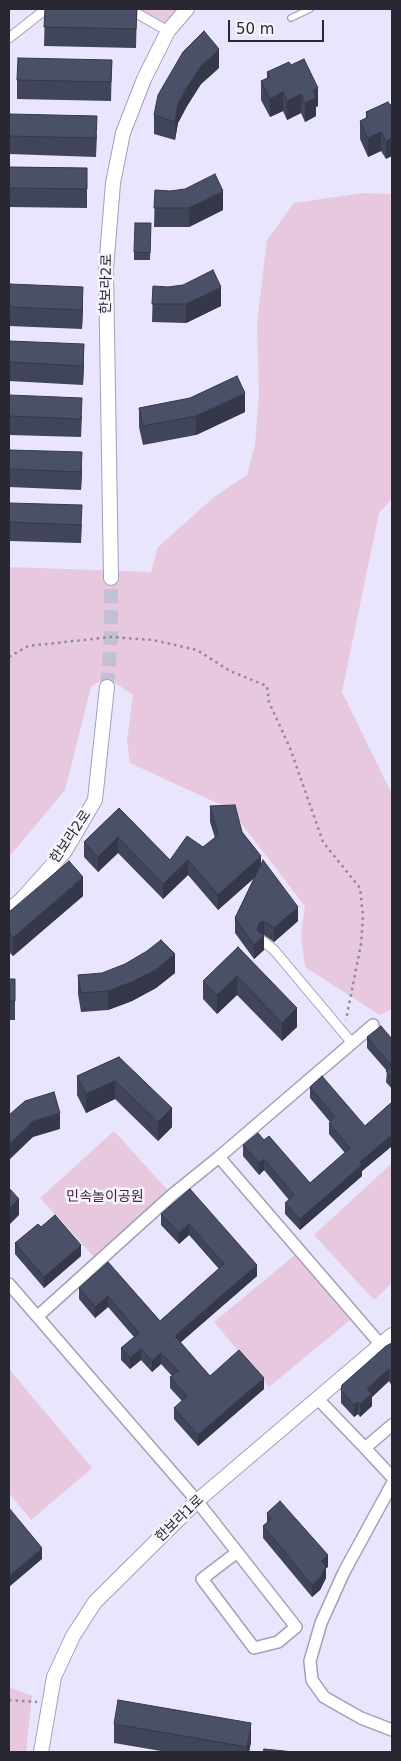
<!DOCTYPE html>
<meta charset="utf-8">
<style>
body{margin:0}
#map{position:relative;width:401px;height:1761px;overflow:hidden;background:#e9e5fc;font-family:"DejaVu Sans",sans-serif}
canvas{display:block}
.frame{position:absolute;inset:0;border:10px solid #292732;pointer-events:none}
.scale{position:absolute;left:228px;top:20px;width:96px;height:22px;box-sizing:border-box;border:2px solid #292732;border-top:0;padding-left:6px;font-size:15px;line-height:18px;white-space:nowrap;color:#292732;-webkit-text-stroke:4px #f6f5fb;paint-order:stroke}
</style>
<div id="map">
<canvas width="401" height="1761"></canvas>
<div class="frame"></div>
<div class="scale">50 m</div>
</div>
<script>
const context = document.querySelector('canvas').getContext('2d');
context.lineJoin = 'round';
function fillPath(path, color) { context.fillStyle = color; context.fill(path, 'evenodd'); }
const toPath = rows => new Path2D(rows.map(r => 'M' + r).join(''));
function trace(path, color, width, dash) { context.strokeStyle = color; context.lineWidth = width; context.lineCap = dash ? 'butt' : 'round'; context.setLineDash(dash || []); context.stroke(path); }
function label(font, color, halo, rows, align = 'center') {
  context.font = font + ' "DejaVu Sans","Noto Sans KR",sans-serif'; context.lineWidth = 5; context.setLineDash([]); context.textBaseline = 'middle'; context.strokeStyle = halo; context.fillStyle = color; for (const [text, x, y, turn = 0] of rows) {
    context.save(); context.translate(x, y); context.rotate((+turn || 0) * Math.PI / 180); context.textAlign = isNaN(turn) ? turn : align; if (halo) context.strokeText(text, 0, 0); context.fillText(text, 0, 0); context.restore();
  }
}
fillPath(toPath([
 [129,9,187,9,168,31],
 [363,193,392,194,392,499,379,513,342,692,392,794,392,1009,380,1015,305,967,301,935,305,906,230,809,130,763,127,741,133,695,106,677,91,687,65,790,9,857,9,567,151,572,158,547,214,497,247,475,255,445,259,393,257,323,267,240,294,203],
 [114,1131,172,1195,98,1261,40,1198],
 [392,1163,392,1283,374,1300,314,1235],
 [295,1255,350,1320,269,1387,214,1322],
 [9,1369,92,1468,31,1520,9,1493],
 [9,1687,32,1696,26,1752,9,1752]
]), '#e7c8de');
trace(toPath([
 [107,687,111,637,111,578]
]), '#c3bfd4', 14, [14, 7]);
const service = toPath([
 [291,18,310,9]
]);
const pedestrian = toPath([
 [129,9,168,31],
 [9,38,46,9],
 [263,941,274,950,352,1043]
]);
const minor = toPath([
 [373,1025,219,1157,381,1345],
 [9,1284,197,1501,296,1627,278,1642,254,1648,202,1579,236,1553],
 [38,1316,172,1195,219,1157],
 [317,1398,365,1448,392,1425],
 [365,1448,392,1477],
 [392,1484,344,1572,321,1623,310,1661,312,1680,324,1697,361,1718,392,1730]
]);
const tertiary = toPath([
 [111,578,106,269,113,183,123,133,144,79,168,31,187,9],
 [9,910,22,899,65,851,95,800,107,687],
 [41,1752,54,1677,73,1636,95,1602,197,1501,392,1335]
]);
trace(service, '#a49eba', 8);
trace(pedestrian, '#a49eba', 11);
trace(minor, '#a49eba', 14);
trace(tertiary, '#a49eba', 16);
trace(toPath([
 [9,657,28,646,111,637,153,640,197,650,230,671,267,686,269,702,290,748,323,842,360,888,363,916,361,944,346,1020],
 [9,1700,37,1702]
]), '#8d8a9b', 2.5, [2.5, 4]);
trace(service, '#fff', 5.5);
trace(pedestrian, '#fff', 9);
trace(minor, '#fff', 11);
trace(tertiary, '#fff', 14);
fillPath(toPath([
 [45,9,137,9,136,48,44,46],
 [112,60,111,101,17,99,17,80],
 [291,65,318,106,316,107,316,116,305,122,301,113,287,120,283,111,270,117,261,100,261,81,267,78,267,72],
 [219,68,201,84,187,106,178,123,175,140,154,134,154,115],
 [388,102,386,159,381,151,368,157,360,139,360,121,366,118,366,112],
 [9,114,97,135,96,157,9,154],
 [9,167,87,168,87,208,9,207],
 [155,190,223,210,189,227,154,227],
 [151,231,150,260,134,260,134,252],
 [9,284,83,306,82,329,9,326],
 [153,286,221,306,186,323,152,322],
 [9,341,84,363,83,385,9,381],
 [9,395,82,416,81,437,9,435],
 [139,408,245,412,196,435,143,445,139,427],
 [9,450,82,471,81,490,9,487],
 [9,503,82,524,81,543,9,541],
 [210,806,242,832,261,863,298,921,274,942,264,935,263,935,264,950,254,959,235,933,235,918,254,878,218,910,188,875,163,899,118,853,98,872,84,857,84,842,119,808,170,860,203,847,215,838,210,822],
 [83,896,13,956,9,952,9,912],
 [238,947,297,1027,282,1041,237,995,217,1014,203,999,203,981],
 [175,973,156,988,132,1001,108,1010,81,1012,78,994,78,975],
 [9,979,15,979,15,1020,9,1020],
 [367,1037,392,1039,392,1089,386,1082,387,1071,367,1048],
 [119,1057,172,1127,158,1141,115,1099,86,1113,77,1095,77,1076],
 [310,1087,365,1126,392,1102,392,1146,362,1171,362,1176,300,1230,285,1214,285,1203,289,1200,264,1170,259,1175,243,1156,243,1145,264,1140,310,1183,345,1153,329,1134,329,1123,330,1122,310,1098],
 [190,1189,257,1276,180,1343,210,1376,264,1389,198,1446,174,1419,174,1408,182,1401,170,1388,170,1377,172,1376,161,1364,152,1372,141,1360,130,1369,121,1360,121,1348,134,1337,108,1307,95,1318,79,1299,79,1288,108,1262,160,1321,219,1269,189,1235,179,1244,161,1225,161,1214],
 [41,1227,81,1256,44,1288,15,1254,15,1243],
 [392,1343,392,1386,389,1381,372,1397,372,1406,360,1417,358,1414,354,1417,341,1403,341,1390],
 [267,1513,328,1567,326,1568,326,1578,320,1590,312,1597,263,1538,263,1526,267,1523],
 [114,1724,251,1742,249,1752,167,1752,114,1743]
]), '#404559');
fillPath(toPath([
 [219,49,219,68,201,84,187,106,178,123,175,140,175,122,178,104,187,87,201,66],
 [318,88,318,106,316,107,316,116,305,122,305,103,313,90],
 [283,92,283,111,270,117,270,99],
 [301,94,301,113,287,120,287,101],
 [381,132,381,151,368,157,368,138],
 [392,137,392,156,386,159,386,141],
 [223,191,223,210,189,227,189,208],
 [83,287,83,306,82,329,82,310],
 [221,287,221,306,186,323,186,304],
 [84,344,84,363,83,385,83,366],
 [245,393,245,412,196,435,196,416],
 [82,452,82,471,81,490,81,472],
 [118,837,118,853,98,872,98,857],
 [261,856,261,872,218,910,218,895],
 [188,860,188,875,163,899,163,884],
 [83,877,83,896,13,956,13,938],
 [298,907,298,921,274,942,274,928],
 [264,921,264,935,259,937,264,936,264,950,254,959,254,945,259,923],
 [175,954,175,973,156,988,132,1001,108,1010,108,991],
 [237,976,237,995,217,1014,217,995],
 [297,1008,297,1027,282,1041,282,1023],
 [115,1081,115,1099,86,1113,86,1094],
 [172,1108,172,1127,158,1141,158,1122],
 [60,1113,60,1129,33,1137,9,1160,9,1144,33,1121],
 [392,1135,392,1146,362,1171,362,1176,300,1230,300,1219,360,1162],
 [264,1159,264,1170,259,1175,259,1163],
 [19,1199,19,1215,9,1225,9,1209],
 [189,1224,189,1235,179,1244,179,1233],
 [81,1245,81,1256,44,1288,44,1277],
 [257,1265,257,1276,175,1347,175,1336],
 [108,1296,108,1307,95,1318,95,1307],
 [141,1349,141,1360,130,1369,130,1358],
 [161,1353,161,1364,152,1372,152,1361],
 [389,1369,389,1381,372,1397,372,1406,360,1417,360,1404,367,1389],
 [264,1378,264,1389,198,1446,198,1435],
 [358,1402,358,1414,354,1417,354,1405],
 [42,1548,42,1559,9,1587,9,1576],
 [328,1555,328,1567,326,1568,326,1578,320,1590,312,1597,312,1585,321,1561],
 [251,1723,251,1742,249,1752,247,1752,247,1747]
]), '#343849');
const building = toPath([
 [45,9,137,9,136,29,44,27,45,9],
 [204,31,219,49,201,66,187,87,178,104,175,122,154,115,158,95,183,52,204,31],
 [18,58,112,60,111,82,17,80,18,58],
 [304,59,318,88,313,90,316,98,305,103,301,94,287,101,283,92,270,99,261,81,270,77,267,72,289,62,291,65,304,59],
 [388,102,390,105,392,104,392,137,386,141,381,132,368,138,360,121,368,117,366,112,388,102],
 [9,114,97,116,96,138,9,136,9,114],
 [9,167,87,168,87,189,9,188,9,167],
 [215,174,223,191,189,208,154,208,155,190,170,191,185,189,215,174],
 [135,223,151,223,150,253,134,252,135,223],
 [213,270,221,287,186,304,152,304,153,286,168,287,183,285,213,270],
 [9,284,83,287,82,310,9,307,9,284],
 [9,341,84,344,83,366,9,362,9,341],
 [237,376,245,393,196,416,143,426,139,408,190,398,237,376],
 [9,395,82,398,81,419,9,416,9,395],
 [9,450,82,452,81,472,9,469,9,450],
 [9,503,82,505,81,525,9,522,9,503],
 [235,805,242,832,261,856,218,895,188,860,163,884,118,837,98,857,84,842,119,808,170,860,187,836,203,847,218,835,210,806,235,805],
 [263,860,298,907,274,928,264,921,259,923,257,930,264,936,254,945,235,918,263,860],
 [69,861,83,877,13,938,9,933,9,912,69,861],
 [161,940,175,954,156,970,132,982,108,991,81,993,78,975,102,973,125,964,147,951,161,940],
 [238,947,297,1008,282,1023,237,976,217,995,203,981,238,947],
 [9,979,15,979,15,1001,9,1001,9,979],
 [381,1026,392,1039,392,1078,386,1071,392,1066,367,1037,381,1026],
 [119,1057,172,1108,158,1122,115,1081,86,1094,77,1076,119,1057],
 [322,1076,365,1126,392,1102,392,1135,360,1162,362,1165,300,1219,285,1203,294,1195,264,1159,259,1163,243,1145,258,1133,264,1140,269,1136,310,1183,350,1148,329,1123,335,1117,310,1087,322,1076],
 [54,1092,60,1113,33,1121,9,1144,9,1115,25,1101,54,1092],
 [9,1188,19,1199,9,1209,9,1188],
 [190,1189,257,1265,175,1336,210,1376,239,1350,264,1378,198,1435,174,1408,187,1396,170,1377,178,1371,161,1353,152,1361,141,1349,130,1358,121,1348,139,1333,108,1296,95,1307,79,1288,108,1262,160,1321,224,1264,189,1224,179,1233,161,1214,190,1189],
 [55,1215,81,1245,44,1277,15,1243,38,1224,41,1227,55,1215],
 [392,1343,392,1373,389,1369,367,1389,372,1394,360,1404,358,1402,354,1405,341,1390,342,1385,386,1346,392,1343],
 [280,1501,328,1555,321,1561,326,1566,320,1578,312,1585,263,1526,271,1519,267,1513,280,1501],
 [9,1508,42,1548,9,1576,9,1508],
 [118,1700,251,1723,247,1747,114,1724,118,1700],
 [264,1749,294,1752,263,1752,264,1749]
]);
fillPath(building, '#4a5068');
trace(building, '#343849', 1);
label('14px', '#292732', '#f6f5fb', [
 ["한보라2로",107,284,-89],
 ["한보라2로",71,837,-56],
 ["한보라1로",180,1519,-44]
]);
label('14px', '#492140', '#f6f5fb', [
 ["민속놀이공원",105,1197]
]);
</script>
